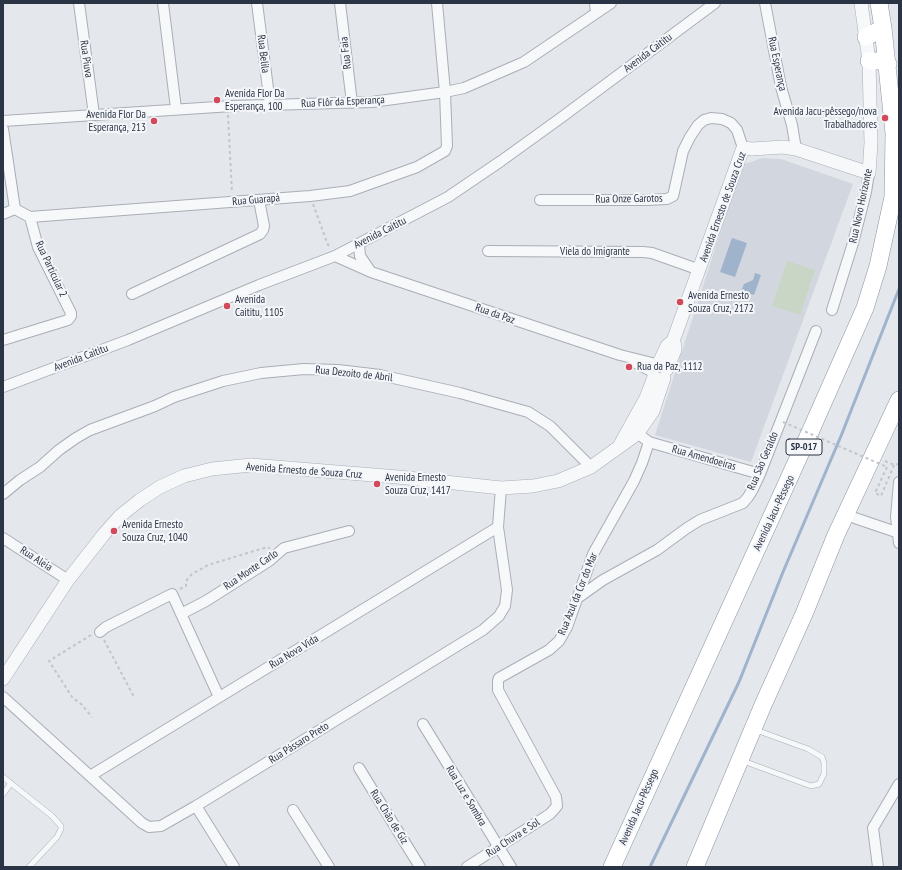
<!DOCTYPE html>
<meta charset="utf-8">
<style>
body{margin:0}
#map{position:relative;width:902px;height:870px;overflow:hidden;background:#e4e7ec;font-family:"PT Sans Narrow",sans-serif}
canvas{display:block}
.frame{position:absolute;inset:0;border:4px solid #2b3445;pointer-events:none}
</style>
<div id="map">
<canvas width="902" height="870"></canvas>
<div class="frame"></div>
</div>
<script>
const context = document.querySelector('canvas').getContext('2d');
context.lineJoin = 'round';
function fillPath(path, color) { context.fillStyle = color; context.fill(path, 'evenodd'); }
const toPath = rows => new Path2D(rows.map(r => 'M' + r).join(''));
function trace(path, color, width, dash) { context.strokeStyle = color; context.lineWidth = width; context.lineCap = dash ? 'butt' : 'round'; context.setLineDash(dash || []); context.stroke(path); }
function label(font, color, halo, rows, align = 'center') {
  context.font = font + ' "PT Sans Narrow",sans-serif'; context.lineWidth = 4; context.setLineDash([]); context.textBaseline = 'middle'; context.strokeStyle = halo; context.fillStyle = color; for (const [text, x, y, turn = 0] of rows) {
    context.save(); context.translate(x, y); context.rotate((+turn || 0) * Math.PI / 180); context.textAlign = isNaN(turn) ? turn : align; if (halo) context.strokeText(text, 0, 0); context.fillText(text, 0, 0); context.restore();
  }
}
fillPath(toPath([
 [762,158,781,159,853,184,751,462,655,435,742,165]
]), '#d2d6de');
fillPath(toPath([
 [787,261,815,270,800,315,772,306]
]), '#c9d6c5');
fillPath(toPath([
 [732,238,747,243,735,277,720,272],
 [755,273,761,275,754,295,741,291,744,284,753,280]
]), '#9fb4cc');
trace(toPath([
 [650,867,739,682,783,572,841,436,899,289]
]), '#9fb4cc', 3);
const service = toPath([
 [743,761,811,786,819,784,824,774,824,763,822,757,808,749,756,730],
 [3,777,52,816,61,826,61,829,57,837,29,867],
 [3,794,11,783]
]);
const minor = toPath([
 [79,3,94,115],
 [163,3,176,109],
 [257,3,270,104],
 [340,3,352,103],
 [595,3,596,13],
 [765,3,781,87,792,125,796,149],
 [3,121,232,106,372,102,445,92,464,88,524,62,611,3],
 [3,129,15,209],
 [540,200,647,200,667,199,673,196,674,192,683,151,690,137,698,125,704,120,711,118,722,119,731,123,737,130,743,148],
 [15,209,30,217,310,196,350,191,417,167,445,151,447,146,445,92,437,3],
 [3,214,15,209],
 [359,244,360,256,371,272],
 [488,251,643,252,652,253,700,270],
 [335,256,371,272,620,355,656,364],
 [132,294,260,234,263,230,264,226,259,200],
 [832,310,853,243,866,192,869,173],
 [3,340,68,320,71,316,71,313,38,247,30,217],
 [634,362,651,371],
 [3,387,128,340,259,285,335,256,448,197,501,161,562,117,715,3],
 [649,442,760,474],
 [899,482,896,517,899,543],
 [3,494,20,480,40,467,59,450,76,438,90,430,155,406,174,397,223,381,261,373,304,369,338,370,380,375,460,393,528,412,550,426,591,467],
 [846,515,899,533],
 [3,538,68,580],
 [579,597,603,580,657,550,687,528,700,520,743,503,748,497,753,489,760,474,816,331],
 [181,614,206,601,269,561,284,548,349,531],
 [100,632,106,627,172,594,219,697],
 [3,697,142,823,149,827,161,826,196,806,483,630,499,616,505,606,507,590,498,527,501,488],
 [423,724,511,867],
 [359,768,420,867],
 [90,776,498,527],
 [196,806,234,867],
 [293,810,329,867],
 [467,867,550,814,557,806,556,797,498,690,498,681,499,678,549,650,559,641,567,627,593,554,634,481,642,463,649,442,633,430],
 [878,867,873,828,899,784]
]);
const tertiary = toPath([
 [659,363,667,346,673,341,743,148,752,149,783,147,796,149,869,173,871,143,869,61,861,3],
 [667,369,675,350,675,346,673,341],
 [620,445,646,398,654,377],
 [3,679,68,580,104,534,120,516,140,500,160,487,184,476,212,469,251,465,398,477,501,488,533,486,558,481,591,467,637,434,653,411,664,378]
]);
const trunk = toPath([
 [866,37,883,28],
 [869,61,880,61,888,64],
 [612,867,811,430,865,308,878,266,893,197,894,133,883,28,879,3],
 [695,867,763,705,804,614,836,535,899,400]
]);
trace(service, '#a9aeb7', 6);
trace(minor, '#a9aeb7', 12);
trace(tertiary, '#a9aeb7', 14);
trace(trunk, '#8b94a3', 18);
trace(toPath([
 [228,115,232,193],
 [313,204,328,245,332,246],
 [885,461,894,465,899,464],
 [887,467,875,493,881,496,894,465],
 [180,589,186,586,186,581,192,574,208,565,264,548,270,548],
 [91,635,49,661,72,697,81,704,92,717],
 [104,640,134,697]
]), '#c2c5cb', 2, [3, 3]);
trace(service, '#f7f8fa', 5);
trace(minor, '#f7f8fa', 10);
trace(tertiary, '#f7f8fa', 13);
trace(trunk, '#fff', 17);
trace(toPath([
 [783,422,887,467]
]), '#c2c5cb', 2, [3, 3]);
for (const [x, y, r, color] of [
 [217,100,4,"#d1495b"],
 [885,118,4,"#d1495b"],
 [154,121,4,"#d1495b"],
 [680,302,4,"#d1495b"],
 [227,306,4,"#d1495b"],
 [629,367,4,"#d1495b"],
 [377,484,4,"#d1495b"],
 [114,531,4,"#d1495b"]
]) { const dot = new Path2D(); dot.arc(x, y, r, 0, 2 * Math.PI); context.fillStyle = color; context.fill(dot); trace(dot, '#f4f6f9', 1.5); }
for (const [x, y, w] of [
 [804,447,36]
]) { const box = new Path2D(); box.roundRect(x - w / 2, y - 8, w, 16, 3); context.fillStyle = '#f4f6f9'; context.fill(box); trace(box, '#2b3445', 1); }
label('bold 10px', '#2b3445', null, [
 ["SP-017",804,447]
]);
label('11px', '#2b3445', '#f4f6f9', [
 ["Rua Faia",346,53,-97],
 ["Avenida Caititu",648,53,-37],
 ["Rua Belila",263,54,83],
 ["Rua Piuva",86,59,82],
 ["Rua Esperança",777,64,78],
 ["Rua Flôr da Esperança",343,102,-3],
 ["Rua Onze Garotos",629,199,-1],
 ["Rua Guarapá",256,200,-5],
 ["Rua Novo Horizonte",861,206,-78],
 ["Avenida Ernesto de Souza Cruz",723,207,-70],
 ["Avenida Caititu",380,233,-27],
 ["Viela do Imigrante",595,252],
 ["Rua Particular 2",51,269,65],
 ["Rua da Paz",495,314,19],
 ["Avenida Caititu",81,358,-21],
 ["Rua Dezoito de Abril",354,374,6],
 ["Rua Amendoeiras",704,458,16],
 ["Rua São Geraldo",763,461,-67],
 ["Avenida Ernesto de Souza Cruz",304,471,4],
 ["Avenida Jacu-Pêssego",774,513,-65],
 ["Rua Aleia",36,559,33],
 ["Rua Monte Carlo",251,570,-34],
 ["Rua Azul da Cor do Mar",578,594,-68],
 ["Rua Nova Vida",294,652,-31],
 ["Rua Pássaro Preto",299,743,-32],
 ["Rua Luz e Sombra",466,796,59],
 ["Avenida Jacu-Pêssego",639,807,-66],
 ["Rua Chão de Giz",389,817,58],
 ["Rua Chuva e Sol",513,838,-33]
]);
label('11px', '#2b3445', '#f4f6f9', [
 ["Avenida Flor Da",225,94],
 ["Esperança, 100",225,107],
 ["Avenida Jacu-pêssego/nova",877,112,"right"],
 ["Trabalhadores",877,125,"right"],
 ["Avenida Flor Da",146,115,"right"],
 ["Esperança, 213",146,128,"right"],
 ["Avenida Ernesto",688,296],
 ["Souza Cruz, 2172",688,309],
 ["Avenida",235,300],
 ["Caititu, 1105",235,313],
 ["Rua da Paz, 1112",637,367],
 ["Avenida Ernesto",385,478],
 ["Souza Cruz, 1417",385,491],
 ["Avenida Ernesto",122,525],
 ["Souza Cruz, 1040",122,538]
], 'left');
</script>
